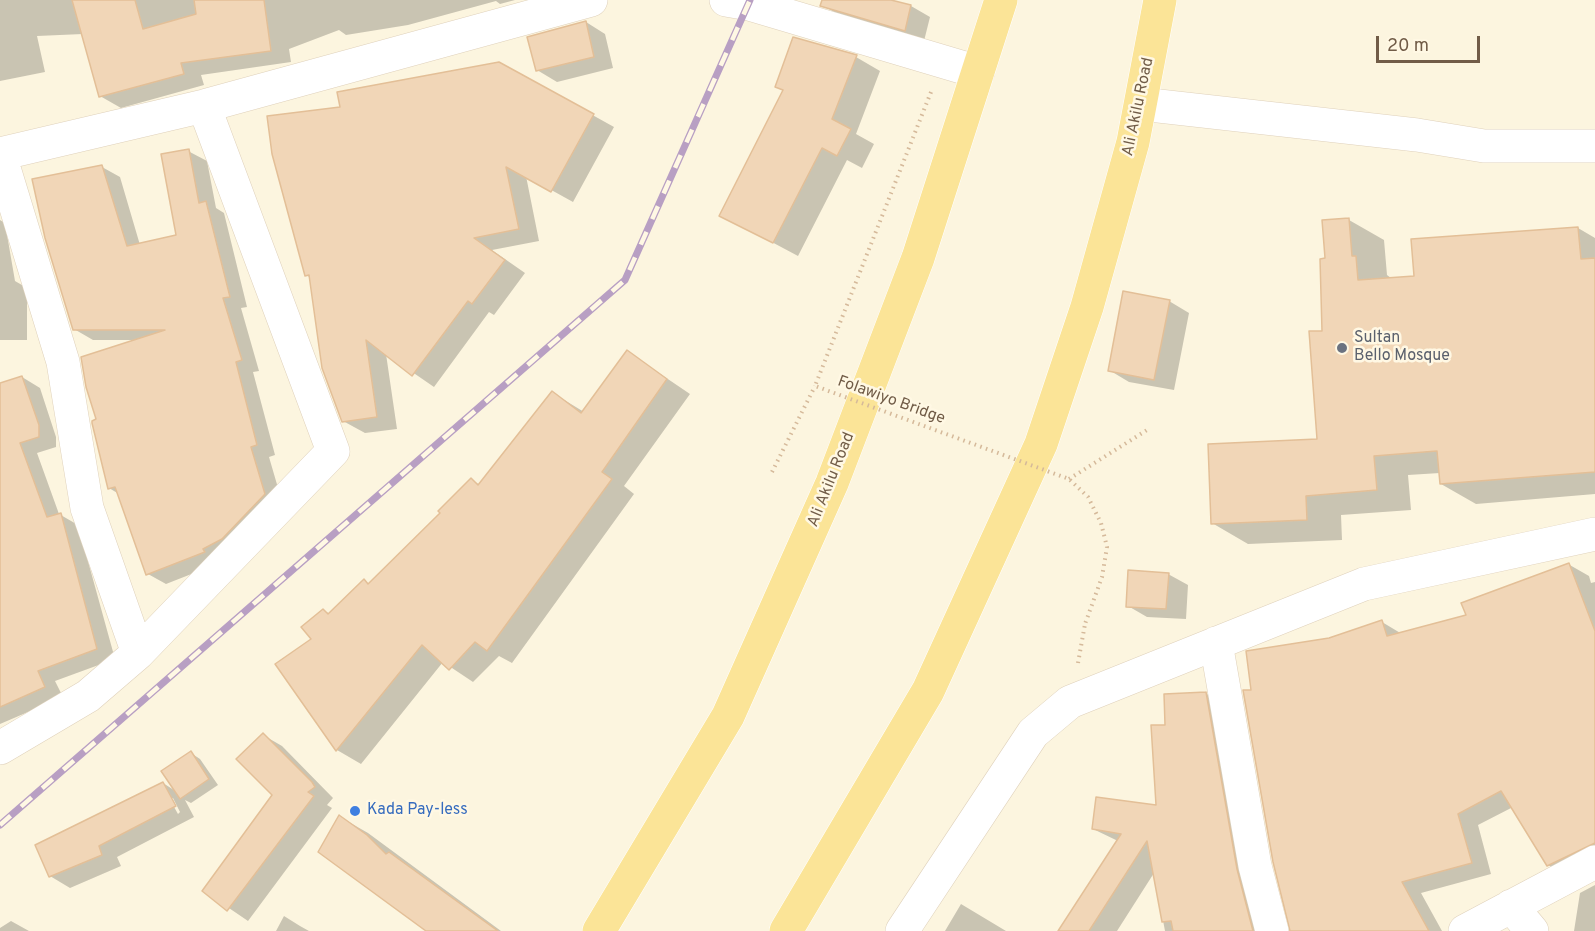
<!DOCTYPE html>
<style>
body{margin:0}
#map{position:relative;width:1595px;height:931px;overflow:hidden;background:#fcf5df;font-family:Overpass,sans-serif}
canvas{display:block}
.scale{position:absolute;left:1376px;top:36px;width:104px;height:27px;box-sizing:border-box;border:3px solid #715c47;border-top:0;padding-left:8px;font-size:18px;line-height:21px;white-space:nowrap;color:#715c47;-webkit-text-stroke:4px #fff8e4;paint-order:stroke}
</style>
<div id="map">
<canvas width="1595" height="931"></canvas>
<div class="scale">20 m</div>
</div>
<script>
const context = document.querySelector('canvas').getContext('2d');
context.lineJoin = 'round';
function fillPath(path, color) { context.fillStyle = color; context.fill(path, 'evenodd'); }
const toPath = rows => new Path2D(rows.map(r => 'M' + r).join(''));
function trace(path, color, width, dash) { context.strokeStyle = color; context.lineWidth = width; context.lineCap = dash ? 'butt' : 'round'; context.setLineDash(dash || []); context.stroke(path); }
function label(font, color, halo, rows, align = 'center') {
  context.font = font + ' Overpass,sans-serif'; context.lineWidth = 5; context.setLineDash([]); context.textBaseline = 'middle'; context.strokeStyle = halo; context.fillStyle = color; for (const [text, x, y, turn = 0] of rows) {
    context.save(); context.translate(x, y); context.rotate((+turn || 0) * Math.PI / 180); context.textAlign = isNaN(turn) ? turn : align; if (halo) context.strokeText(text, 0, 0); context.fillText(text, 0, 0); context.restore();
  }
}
fillPath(toPath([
 [0,0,515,0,500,4,496,1,408,25,346,35,339,30,289,49,291,62,201,75,204,85,121,108,100,96,83,34,37,36,45,72,0,81],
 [823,0,884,0,911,6,930,17,924,41,841,16,822,5],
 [586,22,605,34,613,68,557,82,537,70],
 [856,57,880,71,856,134,874,144,862,168,847,160,798,256,721,215,784,91,777,86],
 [499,63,614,127,573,202,526,176,539,241,492,250,525,273,494,315,489,312,434,387,386,354,397,429,365,433,343,421,311,278,306,275,342,109],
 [188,151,207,161,216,208,224,213,247,307,241,308,259,371,253,372,275,455,269,457,283,505,222,562,166,584,148,574,119,494,109,488,98,420,137,340,93,340,74,329,102,167,120,177,140,245,177,236],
 [0,220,5,223,15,281,27,288,27,340,0,340],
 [1349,220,1384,240,1387,275,1391,278,1415,277,1578,228,1595,238,1595,494,1476,504,1441,484,1440,473,1408,475,1411,510,1341,515,1342,540,1248,544,1212,523,1319,441,1327,259],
 [1169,301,1189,313,1174,390,1129,382,1109,370],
 [628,352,690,394,624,486,634,494,512,663,499,656,473,682,443,662,361,764,337,750,277,664,313,639,323,610,330,614,364,581,370,584,442,513,472,480,480,485,553,393,584,412],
 [22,377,40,388,56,437,56,447,37,453,59,514,78,525,115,659,55,681,63,697,0,724,0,384],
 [1568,564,1589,576,1591,583,1595,582,1595,863,1568,877,1548,865,1513,807,1478,825,1491,874,1421,893,1442,931,1292,931,1252,691,1330,640,1382,622,1402,634,1468,616],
 [1168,574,1188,585,1186,619,1147,617,1128,606],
 [1205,693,1226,705,1269,931,1165,931,1154,873,1117,931,1060,931,1118,841,1093,829,1158,807,1167,726],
 [263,735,282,746,333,798,327,805,332,808,248,921,204,891,274,795],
 [191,753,200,759,218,785,191,803,185,800,194,817,117,857,121,866,70,888,50,876,163,783,177,792],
 [169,798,173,798,180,812,178,814],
 [340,817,368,833,501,931,428,931],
 [1595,885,1595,931,1574,931,1580,893],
 [961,904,1006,931,945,931],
 [284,916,300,926,309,931,276,931],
 [11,921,29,931,0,931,0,928]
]), '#0003');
const building = toPath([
 [72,0,135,0,143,29,196,14,194,0,264,0,271,51,181,63,184,74,99,97,72,0],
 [822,0,891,0,911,5,905,31,820,6,822,0],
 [586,21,594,57,536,71,527,37,586,21],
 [793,37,857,55,832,119,851,129,837,156,822,148,773,243,719,216,783,90,775,87,793,37],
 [499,62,594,114,551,192,506,167,519,229,474,238,505,260,472,304,468,301,412,376,366,340,377,417,342,422,322,368,309,275,305,276,272,154,267,116,340,107,337,92,499,62],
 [189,149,199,203,206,201,230,297,223,298,242,360,236,362,257,445,251,447,265,494,222,539,203,549,205,552,146,575,115,487,108,489,92,423,92,421,96,419,86,387,81,357,165,330,73,330,45,238,32,179,102,165,127,246,176,235,161,154,189,149],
 [1349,218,1352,256,1356,256,1358,280,1414,276,1411,239,1578,227,1581,259,1595,258,1595,472,1440,484,1437,451,1374,456,1377,490,1306,496,1307,520,1211,524,1208,444,1317,439,1309,331,1322,331,1320,259,1325,258,1322,220,1349,218],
 [1123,291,1170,300,1154,380,1108,371,1123,291],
 [627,350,667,379,602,472,612,479,487,651,475,642,449,670,422,645,336,751,275,664,311,639,301,627,323,609,328,614,364,579,368,584,440,513,438,511,471,478,478,485,552,391,581,413,627,350],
 [22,376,39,425,39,437,20,443,47,517,61,513,97,649,38,671,45,687,0,707,0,383,22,376],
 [1569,563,1595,631,1595,843,1547,866,1501,791,1458,814,1472,863,1402,882,1429,931,1290,931,1273,862,1243,690,1251,690,1246,651,1329,638,1382,620,1387,636,1466,615,1461,603,1569,563],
 [1128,570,1169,573,1166,609,1126,607,1128,570],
 [1206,692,1237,869,1253,931,1173,931,1171,921,1162,922,1147,841,1089,931,1058,931,1121,834,1092,829,1096,797,1156,805,1151,725,1165,725,1164,694,1206,692],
 [263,733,312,782,315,787,308,792,314,796,227,911,202,891,272,795,236,759,263,733],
 [191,751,209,779,180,799,161,771,191,751],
 [163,782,176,806,99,846,102,855,49,877,35,845,163,782],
 [339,815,367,835,386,854,389,852,498,931,426,931,318,852,339,815]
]);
fillPath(building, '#f1d6b7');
trace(building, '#e3bf97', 1.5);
const minor = toPath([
 [726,0,749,4,978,72],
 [1141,104,1417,135,1484,146,1595,146],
 [0,154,204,106,591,0],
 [0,155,63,362,87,508,138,653],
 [1216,643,1255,866,1272,931],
 [0,748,88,696,138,653,333,451,204,106],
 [1511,906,1532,931],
 [902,931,1033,733,1070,702,1364,584,1595,534],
 [1465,931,1595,862]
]);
const primary = toPath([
 [599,931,728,716,832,483,918,258,1001,0],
 [786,931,928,691,1041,444,1087,307,1133,142,1160,0]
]);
trace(minor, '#dfd1bb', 34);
trace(primary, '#fff', 34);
trace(toPath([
 [772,472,815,386],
 [1069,479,1147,430],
 [1078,663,1085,624]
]), '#d5b99a', 4, [1.5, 4.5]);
trace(minor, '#fff', 33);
trace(primary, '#fbe497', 33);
const rail = toPath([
 [0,825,625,280,750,0]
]);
trace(rail, '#b89fc3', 7);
trace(rail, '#fff8e4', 4.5, [14]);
trace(toPath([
 [931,92,815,386,1069,479,1088,497,1101,523,1107,547,1102,577,1085,624]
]), '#d5b99a', 4, [1.5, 4.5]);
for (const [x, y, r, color] of [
 [1342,348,6,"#6b7280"],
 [355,811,6,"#3f7fe0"]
]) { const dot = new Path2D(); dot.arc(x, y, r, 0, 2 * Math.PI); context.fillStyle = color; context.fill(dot); trace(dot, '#fff8e4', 2); }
label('16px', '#715c47', '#fff8e4', [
 ["Ali Akilu Road",1139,107,-78],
 ["Folawiyo Bridge",891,401,20],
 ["Ali Akilu Road",832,480,-68]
]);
label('16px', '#5b616d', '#fff8e4', [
 ["Sultan",1354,339],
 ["Bello Mosque",1354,357]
], 'left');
label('16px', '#366cbe', '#fff8e4', [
 ["Kada Pay-less",367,811]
], 'left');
</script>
